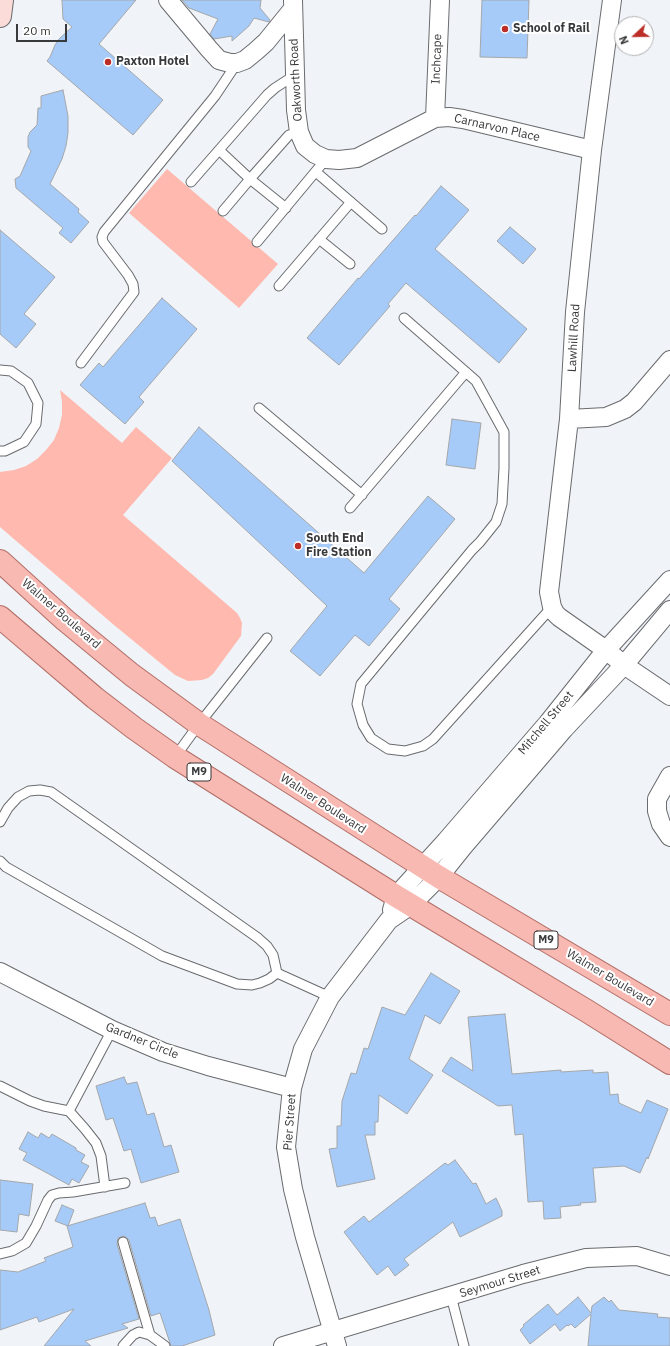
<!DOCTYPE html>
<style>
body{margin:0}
#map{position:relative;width:670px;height:1346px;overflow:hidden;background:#f0f3f7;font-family:"IBM Plex Sans",sans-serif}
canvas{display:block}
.north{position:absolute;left:614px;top:16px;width:40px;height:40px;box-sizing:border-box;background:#fff;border:1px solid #afb0b1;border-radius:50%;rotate:248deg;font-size:11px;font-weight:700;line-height:16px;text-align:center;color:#38393b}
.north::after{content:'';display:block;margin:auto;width:14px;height:18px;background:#bb2d26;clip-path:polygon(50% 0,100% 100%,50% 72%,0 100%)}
.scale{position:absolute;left:16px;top:24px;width:51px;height:18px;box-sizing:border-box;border:2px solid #38393b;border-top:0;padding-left:5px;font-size:12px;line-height:14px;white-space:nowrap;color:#38393b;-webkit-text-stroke:3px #fff;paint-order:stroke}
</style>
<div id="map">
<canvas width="670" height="1346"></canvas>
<div class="north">N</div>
<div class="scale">20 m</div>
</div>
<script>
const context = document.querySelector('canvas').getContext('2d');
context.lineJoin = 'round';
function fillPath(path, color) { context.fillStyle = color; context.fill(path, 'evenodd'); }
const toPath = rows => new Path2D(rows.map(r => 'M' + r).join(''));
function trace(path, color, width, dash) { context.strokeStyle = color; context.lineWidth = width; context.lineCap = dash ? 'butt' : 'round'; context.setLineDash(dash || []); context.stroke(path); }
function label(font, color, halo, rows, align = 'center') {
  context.font = font + ' "IBM Plex Sans",sans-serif'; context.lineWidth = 4; context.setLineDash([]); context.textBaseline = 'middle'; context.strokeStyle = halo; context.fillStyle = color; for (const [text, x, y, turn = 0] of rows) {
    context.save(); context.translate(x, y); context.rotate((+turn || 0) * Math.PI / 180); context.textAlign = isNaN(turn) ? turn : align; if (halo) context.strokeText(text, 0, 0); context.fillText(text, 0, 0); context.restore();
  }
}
fillPath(toPath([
 [167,169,278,264,239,308,129,213],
 [60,390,122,443,136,427,172,458,123,515,237,613,240,618,242,623,241,636,213,674,208,678,202,680,188,681,175,675,114,625,0,527,0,472,14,470,26,466,37,459,46,450,54,440,59,428,62,415,62,402]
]), '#ffb9af');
const building = toPath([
 [62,0,136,0,99,44,163,100,133,135,47,61,50,57,55,45,59,39,72,27,63,19,62,0],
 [182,0,261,0,260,8,270,20,269,22,254,18,249,26,232,41,232,36,214,39,210,34,218,19,189,8,182,0],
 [482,0,529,0,527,58,480,57,482,0],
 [63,90,68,116,68,133,66,146,62,159,50,184,79,209,78,212,89,222,71,243,59,233,63,228,16,188,15,179,20,176,31,151,28,147,28,137,30,132,37,125,38,108,41,108,41,96,63,90],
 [441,186,469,210,435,249,527,329,499,363,406,283,388,304,390,306,339,365,307,338,358,278,359,279,415,215,416,216,441,186],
 [510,227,536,249,523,264,497,241,510,227],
 [0,230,55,277,24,314,36,324,16,348,0,334,0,230],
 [162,298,197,329,139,397,144,402,125,424,80,385,99,363,103,367,162,298],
 [452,419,481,423,475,469,446,465,452,419],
 [199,427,364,573,428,496,455,519,389,599,400,609,369,646,355,635,320,676,290,651,327,606,172,461,199,427],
 [431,973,460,991,440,1024,425,1015,409,1059,433,1075,407,1114,379,1095,378,1122,375,1122,375,1135,365,1135,375,1179,337,1187,329,1149,337,1148,337,1126,341,1126,342,1101,351,1073,356,1074,364,1048,368,1049,382,1007,405,1015,431,973],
 [505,1014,512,1074,561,1070,561,1072,593,1070,593,1073,608,1072,610,1095,618,1094,619,1103,641,1113,647,1100,668,1109,648,1159,647,1157,640,1173,624,1166,593,1168,596,1202,580,1203,581,1205,560,1207,561,1218,544,1219,543,1201,528,1202,523,1134,515,1135,512,1105,498,1106,442,1071,451,1057,473,1071,468,1017,505,1014],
 [124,1077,127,1084,137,1082,147,1115,154,1113,164,1147,171,1145,179,1172,141,1183,131,1149,124,1151,113,1118,106,1120,96,1086,124,1077],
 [28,1132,38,1138,41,1133,49,1138,52,1134,76,1148,76,1150,85,1155,81,1162,89,1166,79,1183,72,1179,69,1185,23,1160,27,1153,19,1149,28,1132],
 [455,1160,473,1184,476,1183,486,1204,496,1198,502,1211,502,1216,460,1237,453,1222,404,1259,409,1265,395,1276,388,1266,377,1275,344,1232,364,1216,369,1222,445,1163,448,1165,455,1160],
 [0,1180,33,1184,29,1216,19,1214,17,1232,0,1230,0,1180],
 [145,1203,150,1218,155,1217,158,1226,180,1219,209,1310,215,1335,182,1346,171,1346,160,1313,151,1316,129,1240,124,1236,118,1238,117,1244,139,1319,122,1324,128,1328,85,1341,91,1346,44,1346,74,1309,39,1322,37,1317,0,1330,0,1270,18,1272,46,1261,44,1258,73,1247,67,1226,145,1203],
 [62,1205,74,1210,68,1226,55,1221,62,1205],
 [578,1297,591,1313,592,1306,604,1297,609,1302,611,1300,619,1310,658,1314,657,1317,670,1318,670,1346,588,1346,591,1314,575,1328,571,1324,568,1326,567,1325,560,1331,555,1324,530,1344,520,1330,524,1326,523,1325,548,1304,557,1315,578,1297]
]);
fillPath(building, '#a6cbf9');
trace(building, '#a4a7aa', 1);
const lane = toPath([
 [219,150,250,179,289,135,299,132],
 [316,172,382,229],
 [191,182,267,95,275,88,295,75],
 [223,211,250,179,286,208],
 [319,239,350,264],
 [257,242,326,159],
 [279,286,351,202],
 [404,318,476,381,504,432,504,468,502,504,496,522,480,542,472,550,361,684,357,704,363,725,371,738,388,749,405,751,423,746,433,739,552,607],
 [81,363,134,292,133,284,128,275,103,242,102,237,104,232,215,96,237,63],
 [0,370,11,371,28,383,38,403,36,424,24,442,5,451,0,451],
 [259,408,362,495],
 [350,508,466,372],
 [175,757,199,724,267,638],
 [0,822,8,808,18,797,29,791,40,790,51,792,258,938,267,946,273,955,277,973],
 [0,861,6,867,162,956,237,984,252,985,260,983,269,979,277,973],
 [277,973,330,997],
 [0,1086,30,1101,44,1106,69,1111,85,1129,96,1143,101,1156,105,1187],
 [69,1111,112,1030],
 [123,1242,150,1335],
 [0,1254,12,1251,26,1243,36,1226,48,1200,52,1195,59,1193,73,1192,125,1183],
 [451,1296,464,1346],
 [123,1346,133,1335,139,1332,150,1335,165,1346]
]);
const street = toPath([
 [168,0,209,49,219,60,230,63,237,63,245,60,256,51,266,42,292,10],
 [293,0,296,110,299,132,305,146,315,154,326,159,339,160,357,158,435,118,449,117,463,119,592,150],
 [612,0,592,150,575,312,569,419,549,592,552,607,555,613,559,617,606,650,624,665,670,696],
 [435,118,440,0],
 [569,419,606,417,625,409,634,402,670,360],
 [670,776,657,799,657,811,661,824,670,837],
 [392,910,396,896,446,841,547,724,606,650,670,580],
 [0,972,112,1030,163,1052,208,1066,292,1088],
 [283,1346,523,1274,586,1258,637,1256,670,1266],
 [337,1346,305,1237,293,1189,286,1147,292,1088,303,1049,330,997,389,920,411,905,439,877,463,847,564,729,624,665,670,610]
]);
const secondary = toPath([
 [0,16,2,0]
]);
const primary = toPath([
 [0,561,65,620,132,675,199,724,439,877,670,1014],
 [0,617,95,698,134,728,175,757,396,896,587,1011,670,1063]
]);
trace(lane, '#696b6e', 11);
trace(street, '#696b6e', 20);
trace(secondary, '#696b6e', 24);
trace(primary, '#b26e67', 24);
trace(lane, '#fff', 9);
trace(street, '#fff', 18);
trace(secondary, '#fbdcd8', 22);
trace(primary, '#f8b9b2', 22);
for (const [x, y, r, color] of [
 [505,29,4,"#bb2d26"],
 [108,62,4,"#bb2d26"],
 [298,546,4,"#bb2d26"]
]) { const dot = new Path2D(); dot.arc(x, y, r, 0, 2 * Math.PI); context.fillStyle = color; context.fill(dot); trace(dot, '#fff', 1.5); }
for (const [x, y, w] of [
 [199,772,24],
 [546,940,24]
]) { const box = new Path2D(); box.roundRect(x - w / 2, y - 9, w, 18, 3); context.fillStyle = '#fff'; context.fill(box); trace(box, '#38393b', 1); }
label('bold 11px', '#38393b', null, [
 ["M9",199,772],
 ["M9",546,940]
]);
label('bold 12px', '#38393b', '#fff', [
 ["School of Rail",513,29],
 ["Paxton Hotel",116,62],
 ["South End",306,539],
 ["Fire Station",306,553]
], 'left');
label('12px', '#38393b', '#fff', [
 ["Inchcape",437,59,-88],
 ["Oakworth Road",296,80,-93],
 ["Carnarvon Place",497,128,13],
 ["Lawhill Road",574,338,-87],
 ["Walmer Boulevard",61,614,41],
 ["Mitchell Street",546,723,-50],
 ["Walmer Boulevard",323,804,33],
 ["Walmer Boulevard",610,978,31],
 ["Gardner Circle",142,1041,22],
 ["Pier Street",290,1122,-86],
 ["Seymour Street",500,1282,-17]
]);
</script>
